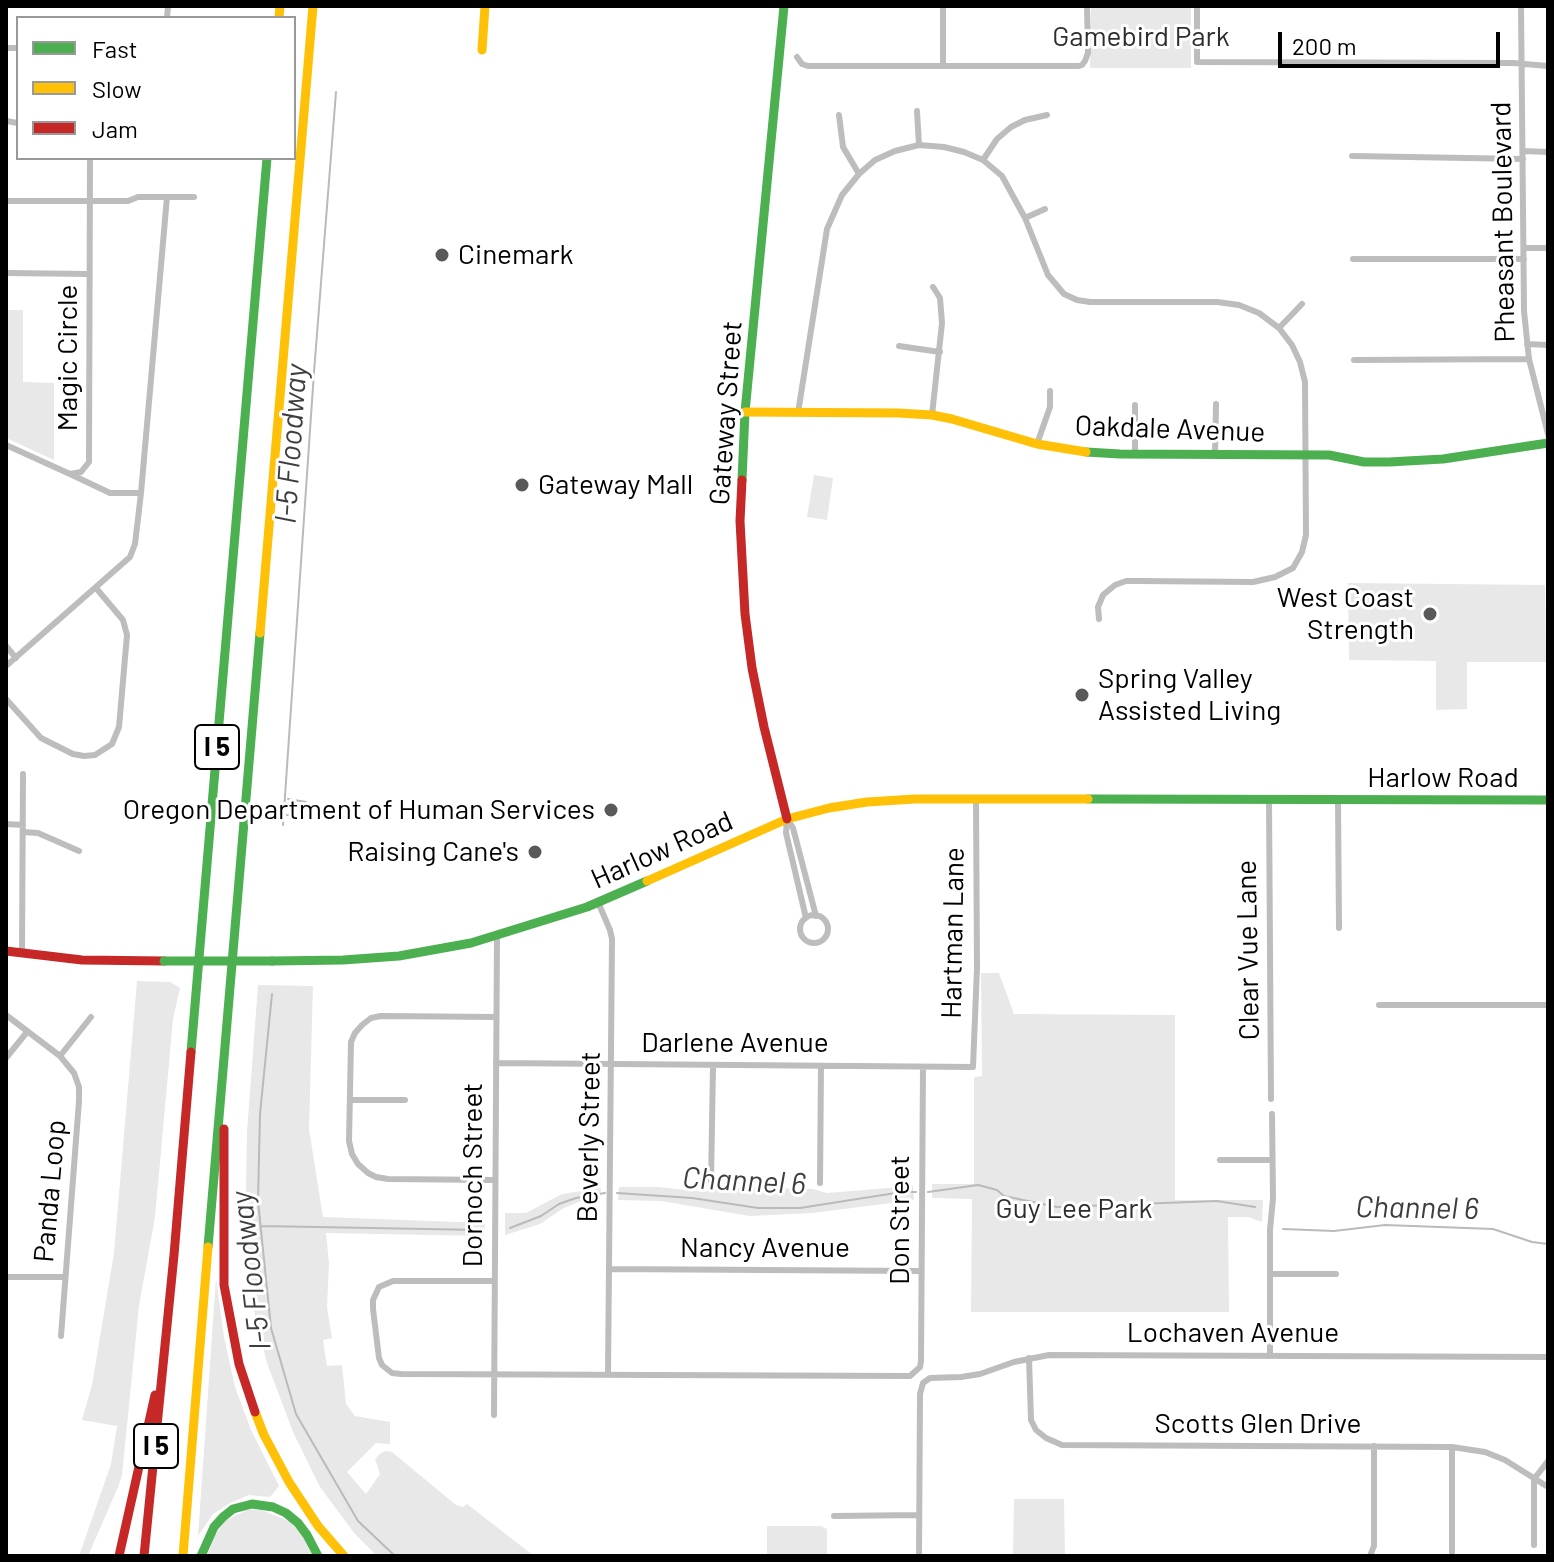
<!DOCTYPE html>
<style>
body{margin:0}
#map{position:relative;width:1554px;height:1562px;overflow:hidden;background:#fff;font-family:Barlow,sans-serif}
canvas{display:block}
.frame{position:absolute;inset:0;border:8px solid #000;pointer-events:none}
.legend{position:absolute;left:16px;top:16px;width:280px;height:144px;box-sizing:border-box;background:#fff;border:2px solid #999;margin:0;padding:10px 14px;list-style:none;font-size:24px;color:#000}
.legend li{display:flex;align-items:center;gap:16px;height:40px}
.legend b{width:40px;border:2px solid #999}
.scale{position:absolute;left:1278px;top:32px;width:222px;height:36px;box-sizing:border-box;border:4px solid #000;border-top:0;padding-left:10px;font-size:24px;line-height:28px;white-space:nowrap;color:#000;-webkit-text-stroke:6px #fff;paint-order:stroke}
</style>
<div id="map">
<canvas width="1554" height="1562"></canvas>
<div class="frame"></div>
<ul class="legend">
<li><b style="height:10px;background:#4caf50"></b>Fast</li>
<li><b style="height:10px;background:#ffc107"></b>Slow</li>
<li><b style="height:10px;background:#c62828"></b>Jam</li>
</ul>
<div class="scale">200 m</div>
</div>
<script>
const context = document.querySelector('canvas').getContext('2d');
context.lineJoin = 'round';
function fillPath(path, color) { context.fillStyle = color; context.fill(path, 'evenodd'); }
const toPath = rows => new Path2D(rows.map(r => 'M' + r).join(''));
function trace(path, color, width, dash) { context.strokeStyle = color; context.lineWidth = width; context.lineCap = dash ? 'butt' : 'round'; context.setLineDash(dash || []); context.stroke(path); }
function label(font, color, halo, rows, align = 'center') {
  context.font = font + ' Barlow,sans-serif'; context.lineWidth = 6; context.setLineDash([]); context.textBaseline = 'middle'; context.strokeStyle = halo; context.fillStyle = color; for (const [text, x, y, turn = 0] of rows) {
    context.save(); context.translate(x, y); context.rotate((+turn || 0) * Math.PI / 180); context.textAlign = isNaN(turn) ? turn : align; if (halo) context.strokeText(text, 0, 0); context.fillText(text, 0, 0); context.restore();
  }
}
fillPath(toPath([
 [1091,6,1191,6,1191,68,1090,68],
 [6,310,23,310,23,382,54,383,54,460,6,438],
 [814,475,833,478,827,520,807,517],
 [1348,583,1545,585,1546,662,1467,662,1467,709,1436,710,1436,661,1349,660],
 [981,973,999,973,1014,1014,1175,1015,1175,1200,1263,1200,1262,1222,1248,1217,1228,1217,1229,1312,971,1312,972,1199,932,1198,932,1184,974,1184,974,1077,982,1076],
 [137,981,170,982,180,988,173,1019,155,1217,139,1306,122,1475,118,1487,88,1556,79,1556,111,1464,117,1426,82,1420,92,1385,114,1253],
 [258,985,313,986,309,1129,323,1217,485,1223,484,1236,326,1233,329,1264,327,1307,332,1338,323,1340,327,1366,342,1365,346,1404,355,1416,390,1422,390,1444,376,1443,347,1472,366,1494,380,1474,375,1459,381,1453,386,1451,392,1452,456,1505,463,1507,467,1504,534,1556,377,1556,355,1534,320,1487,293,1432,267,1363,253,1307,245,1240,247,1132],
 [913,1186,914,1200,813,1213,750,1216,661,1201,618,1200,619,1187,659,1187,704,1192,719,1187,813,1189,827,1193],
 [601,1188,600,1198,578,1202,562,1209,540,1224,505,1235,505,1213,526,1213,562,1194],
 [216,1278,224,1337,235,1387,251,1430,279,1486,270,1497,249,1495,230,1503,213,1514,198,1536],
 [1014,1499,1064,1499,1065,1554,1013,1554],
 [248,1510,261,1510,289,1521,303,1536,312,1556,207,1556,215,1535,226,1520],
 [767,1526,821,1526,827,1529,827,1556,767,1556]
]), '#e8e8e8');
trace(toPath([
 [288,799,306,802],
 [287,815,305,816],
 [283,825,314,372,336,92],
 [272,994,260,1114,258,1201,271,1328,296,1414,358,1521,395,1556],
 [928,1192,978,1185,997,1190,1004,1196,1057,1207,1217,1201,1255,1207],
 [617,1193,692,1198,758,1208,800,1208,902,1192,916,1192],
 [261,1226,480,1230],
 [510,1228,541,1216,559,1204,576,1198,605,1193],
 [1283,1229,1334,1231,1385,1225,1493,1229,1532,1242,1548,1244]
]), '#bababa', 2);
trace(toPath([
 [1197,6,1197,62,1513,63,1548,66],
 [1521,6,1524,311,1529,359,1548,434],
 [167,18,168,6],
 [6,48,18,48],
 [797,57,802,64,808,66,1079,66,1082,65,1085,61,1088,53,1087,6],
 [943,66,943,6],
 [917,111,919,145],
 [839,115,843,147,859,174],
 [6,121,18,123],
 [1523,151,1548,152],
 [1352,156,1523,159],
 [983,160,997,139,1011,127,1025,120,1047,115],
 [167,197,194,197],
 [6,201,128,201,138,197,167,197,141,493,110,493,70,474],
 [1025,218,1045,209],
 [1524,248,1548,248],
 [1353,259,1524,259],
 [6,273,89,274],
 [1279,328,1302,304],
 [1527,344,1548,345],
 [899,346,940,352],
 [1354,360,1529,359],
 [1135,405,1135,454],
 [798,413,827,229,842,195,859,174,875,160,895,151,919,145,944,147,964,152,983,160,1002,176,1025,218,1048,275,1064,294,1077,300,1090,302,1217,302,1239,305,1259,313,1279,328,1292,345,1300,362,1305,382,1306,535,1302,552,1293,568,1275,577,1253,582,1139,581,1126,581,1115,585,1103,595,1098,607,1099,619],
 [932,415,942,323,940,298,933,287],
 [1037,444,1050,407,1050,391],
 [6,445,70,474,81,472,89,462,90,158],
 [1215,455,1216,404],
 [6,646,16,658],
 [6,666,130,557,135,544,141,493],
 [6,699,41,738,73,754,84,756,95,755,112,744,119,727,127,635,123,620,96,588],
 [1269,800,1271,1099],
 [1338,800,1339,928],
 [787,819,793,828,816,916],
 [787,819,786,833,806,918],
 [6,824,23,825],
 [23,832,38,833,79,851],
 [598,902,610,930,612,939,608,1375],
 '800 929a14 14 0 1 1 28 0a14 14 0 1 1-28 0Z',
 [22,954,23,774],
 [1379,1005,1548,1005],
 [6,1015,60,1056,74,1073,79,1087,79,1101,61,1336],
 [60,1056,91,1017],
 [6,1058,27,1032],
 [496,1063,973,1067,977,968,976,799],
 [350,1100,405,1100],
 [1220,1160,1272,1160],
 [494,1180,388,1179,376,1177,368,1173,358,1164,352,1154,349,1141,351,1042,355,1033,362,1025,371,1018,381,1016,496,1017],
 [711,1182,713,1066],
 [820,1183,821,1066],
 [609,1269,921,1271],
 [1270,1274,1336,1274],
 [6,1277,65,1277],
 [494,1281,393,1281,379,1287,373,1300,373,1309,379,1358,382,1365,392,1373,401,1374,910,1376,920,1367,921,1361,923,1067],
 [1270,1355,1270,1230,1273,1198,1272,1114],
 [1029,1358,1031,1420,1036,1430,1046,1438,1062,1445,1452,1447,1485,1452,1505,1460,1548,1487],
 [494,1415,497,936],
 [834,1516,919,1515],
 [1534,1545,1534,1479,1548,1461],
 [1452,1552,1452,1447],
 [919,1556,920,1394,923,1383,930,1378,961,1377,980,1374,1014,1362,1049,1355,1548,1357],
 [1370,1556,1374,1546,1374,1446]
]), '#bdbdbd', 6);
trace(toPath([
 [1086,452,1120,454,1329,455,1364,462,1389,462,1443,459,1548,443],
 [742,480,745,412,784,6],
 [1088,799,1548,800],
 [272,961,343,960,399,956,471,943,587,907,647,881],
 [191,1052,267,158],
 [208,1247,260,633],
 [201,1556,214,1527,223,1517,233,1509,252,1504,273,1507,286,1513,298,1523,307,1535,318,1556]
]), '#4caf50', 9);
trace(toPath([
 [279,18,280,6],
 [482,50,485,6],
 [745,412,898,413,932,415,952,419,1037,444,1086,452],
 [260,633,313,6],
 [647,881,787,819,829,808,867,802,915,799,1088,799],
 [255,1412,264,1435,289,1482,318,1526,344,1556],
 [183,1556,208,1247]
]), '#ffc107', 9);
trace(toPath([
 [742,480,740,521,745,614,752,668,764,727,787,819],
 [6,951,82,960,164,961],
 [224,1129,224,1285,239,1364,255,1412],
 [119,1556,155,1395],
 [144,1556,174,1255,191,1052]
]), '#c62828', 9);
trace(toPath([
 [164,961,272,961]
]), '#4caf50', 9);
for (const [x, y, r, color] of [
 [442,255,8,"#595959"],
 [522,485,8,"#595959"],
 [1430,614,8,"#595959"],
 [1082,695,8,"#595959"],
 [611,810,8,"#595959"],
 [535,852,8,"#595959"]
]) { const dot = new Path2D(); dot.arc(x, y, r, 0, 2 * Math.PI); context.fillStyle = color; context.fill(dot); trace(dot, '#fff', 3); }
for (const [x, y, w] of [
 [217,747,44],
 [156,1446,44]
]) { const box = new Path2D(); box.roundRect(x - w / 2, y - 22, w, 44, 6); context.fillStyle = '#fff'; context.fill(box); trace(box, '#000', 2); }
label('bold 26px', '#000', null, [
 ["I 5",217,747],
 ["I 5",156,1446]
]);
label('28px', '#2d2d2d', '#fff', [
 ["Gamebird Park",1141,37],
 ["Guy Lee Park",1074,1209]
]);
label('28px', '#000', '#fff', [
 ["Pheasant Boulevard",1503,222,-91],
 ["Magic Circle",68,358,-90],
 ["Gateway Street",726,413,-86],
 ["Oakdale Avenue",1170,429,2],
 ["Harlow Road",1443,778],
 ["Harlow Road",662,850,-24],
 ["Hartman Lane",953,933,-89],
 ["Clear Vue Lane",1248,950,-91],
 ["Darlene Avenue",735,1043],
 ["Beverly Street",589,1137,-89],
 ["Dornoch Street",473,1175,-90],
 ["Panda Loop",50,1191,-85],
 ["Don Street",900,1220,-90],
 ["Nancy Avenue",765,1248],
 ["Lochaven Avenue",1233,1333],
 ["Scotts Glen Drive",1258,1424]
]);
label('28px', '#000', '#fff', [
 ["Cinemark",458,255],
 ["Gateway Mall",538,485],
 ["West Coast",1414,598,"right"],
 ["Strength",1414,630,"right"],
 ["Spring Valley",1098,679],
 ["Assisted Living",1098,711],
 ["Oregon Department of Human Services",595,810,"right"],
 ["Raising Cane's",519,852,"right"]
], 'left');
label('italic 30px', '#3e3e3e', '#fff', [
 ["I-5 Floodway",291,444,-86],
 ["Channel 6",744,1181,3],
 ["Channel 6",1417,1208,1],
 ["I-5 Floodway",251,1271,-97]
]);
</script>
